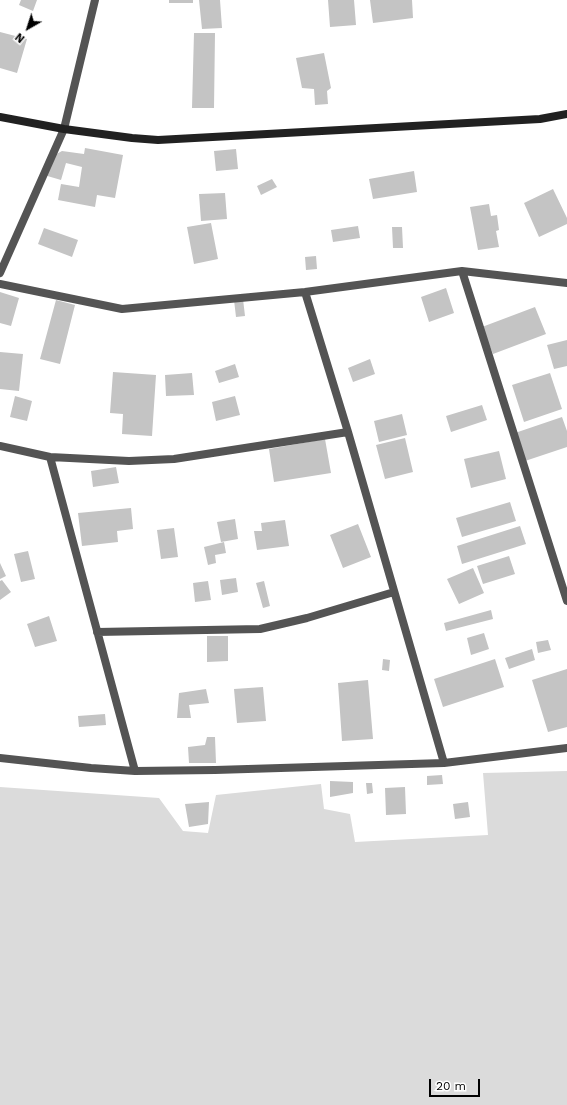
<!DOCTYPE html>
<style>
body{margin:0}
#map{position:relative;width:567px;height:1105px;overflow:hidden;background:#fff;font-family:"Work Sans",sans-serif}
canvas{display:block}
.north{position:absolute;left:8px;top:8px;width:40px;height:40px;-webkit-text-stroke:3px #fff;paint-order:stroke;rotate:219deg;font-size:11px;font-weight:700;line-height:16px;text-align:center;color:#000}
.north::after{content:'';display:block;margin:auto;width:14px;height:18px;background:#000;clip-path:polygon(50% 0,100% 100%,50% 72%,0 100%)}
.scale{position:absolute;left:429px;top:1079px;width:51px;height:18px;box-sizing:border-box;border:2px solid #000;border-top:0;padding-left:5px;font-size:12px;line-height:14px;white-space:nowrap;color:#000;-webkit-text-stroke:3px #fff;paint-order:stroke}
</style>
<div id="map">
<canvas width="567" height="1105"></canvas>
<div class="north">N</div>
<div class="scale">20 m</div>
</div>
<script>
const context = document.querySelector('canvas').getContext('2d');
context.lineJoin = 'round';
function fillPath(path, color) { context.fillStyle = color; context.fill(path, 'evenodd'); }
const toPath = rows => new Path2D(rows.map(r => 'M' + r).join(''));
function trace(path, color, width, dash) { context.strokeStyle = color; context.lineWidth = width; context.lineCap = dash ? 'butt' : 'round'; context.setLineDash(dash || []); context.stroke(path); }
fillPath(toPath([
 [567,771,567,1105,0,1105,0,787,159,798,183,831,208,833,216,795,321,784,324,809,350,814,355,842,488,835,483,773]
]), '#dbdbdb');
fillPath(toPath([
 [21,0,37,0,33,11,19,5],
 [169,0,193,0,193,3,169,3],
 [199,0,220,0,222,28,202,29],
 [328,0,354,0,356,25,330,27],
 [370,0,412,0,413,18,373,23],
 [0,32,27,39,17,73,0,68],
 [194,33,215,33,214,108,192,108],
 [324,53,331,88,327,91,328,104,315,105,314,89,302,88,296,58],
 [85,148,123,155,115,198,97,195,95,207,58,200,61,184,79,187,82,167,66,163,61,180,44,175,51,157,62,151,84,154],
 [236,149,238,169,216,171,214,151],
 [414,171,417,192,373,199,369,179],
 [272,179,277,187,261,195,257,186],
 [553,189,567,218,567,224,539,237,524,203],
 [225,193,227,219,201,221,199,194],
 [489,204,491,216,497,215,499,230,496,231,499,247,478,250,470,207],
 [211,223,218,259,194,264,187,227],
 [358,226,360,238,333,242,331,230],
 [392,227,402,227,403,248,393,248],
 [44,228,78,240,72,257,38,244],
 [316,256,317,269,306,270,305,257],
 [446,288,454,313,429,322,421,297],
 [0,292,19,298,11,326,0,323],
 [243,299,245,316,236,317,234,300],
 [56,300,75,305,60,364,40,359],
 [535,307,546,334,493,354,482,327],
 [567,340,567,366,554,369,547,345],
 [0,352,23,354,19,391,0,389],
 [370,359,375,374,353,382,348,368],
 [235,364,239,377,219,383,215,371],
 [113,372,156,375,152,436,122,434,123,414,110,413],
 [192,373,194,395,166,396,165,375],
 [550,373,562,409,524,422,512,385],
 [15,396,32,401,27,421,10,417],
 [235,396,240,415,216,421,212,402],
 [482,405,487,420,451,432,446,416],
 [402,414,407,435,379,442,374,421],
 [562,417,567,431,567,447,522,462,512,434],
 [405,438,413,472,385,479,376,445],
 [325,439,331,473,274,482,269,449],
 [499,451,506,479,471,488,464,459],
 [116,467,119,483,93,487,91,471],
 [510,502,516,521,462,537,456,518],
 [131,508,133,529,117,531,118,542,82,546,78,513],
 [235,519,238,539,221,542,217,522],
 [285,520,289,546,257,550,254,531,262,531,261,523],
 [358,524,371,557,343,568,330,535],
 [520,526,526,544,462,564,457,546],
 [174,528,178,557,161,559,157,530],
 [224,542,226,553,215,555,216,563,208,565,204,547],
 [28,551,35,579,21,582,14,554],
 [509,556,515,574,483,584,477,566],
 [0,563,6,576,0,579],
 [473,568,484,593,459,604,447,579],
 [236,578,238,592,222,595,220,580],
 [2,580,11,592,0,600,0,581],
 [208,581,211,600,195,602,193,583],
 [264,581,270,606,263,608,256,583],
 [491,610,493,619,446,631,444,623],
 [49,616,57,641,35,647,27,624],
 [484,633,489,649,471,655,467,638],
 [207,636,228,636,228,661,207,662],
 [548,640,551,650,538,653,536,642],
 [532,649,535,660,509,669,505,658],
 [383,659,390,660,389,671,382,670],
 [495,659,504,687,443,707,434,679],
 [567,669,567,727,548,732,532,680],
 [368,680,373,739,342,741,338,683],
 [263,687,266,721,237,723,234,689],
 [206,689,209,703,189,705,191,718,177,718,179,693],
 [105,714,106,725,79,727,78,716],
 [207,737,215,737,216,763,189,763,188,747,205,745],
 [442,775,443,784,427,785,427,776],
 [330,781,353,782,353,793,330,797],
 [366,783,372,783,373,793,367,794],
 [405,787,406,814,386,815,385,788],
 [209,802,208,824,189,827,185,804],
 [468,802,470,817,455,819,453,804]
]), '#c4c4c4');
trace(toPath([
 [462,271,567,601],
 [0,273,64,129,95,0],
 [0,284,122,309,305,292,462,271,567,283],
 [305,292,348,432,444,763],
 [0,446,50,457,129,461,174,459,348,432],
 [50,457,135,771],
 [97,632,260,629,307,618,394,592],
 [0,758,91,768,135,771,215,770,444,763,567,748]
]), '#545454', 8);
trace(toPath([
 [0,117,64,129,132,138,158,140,540,119,567,114]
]), '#212121', 8);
</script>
